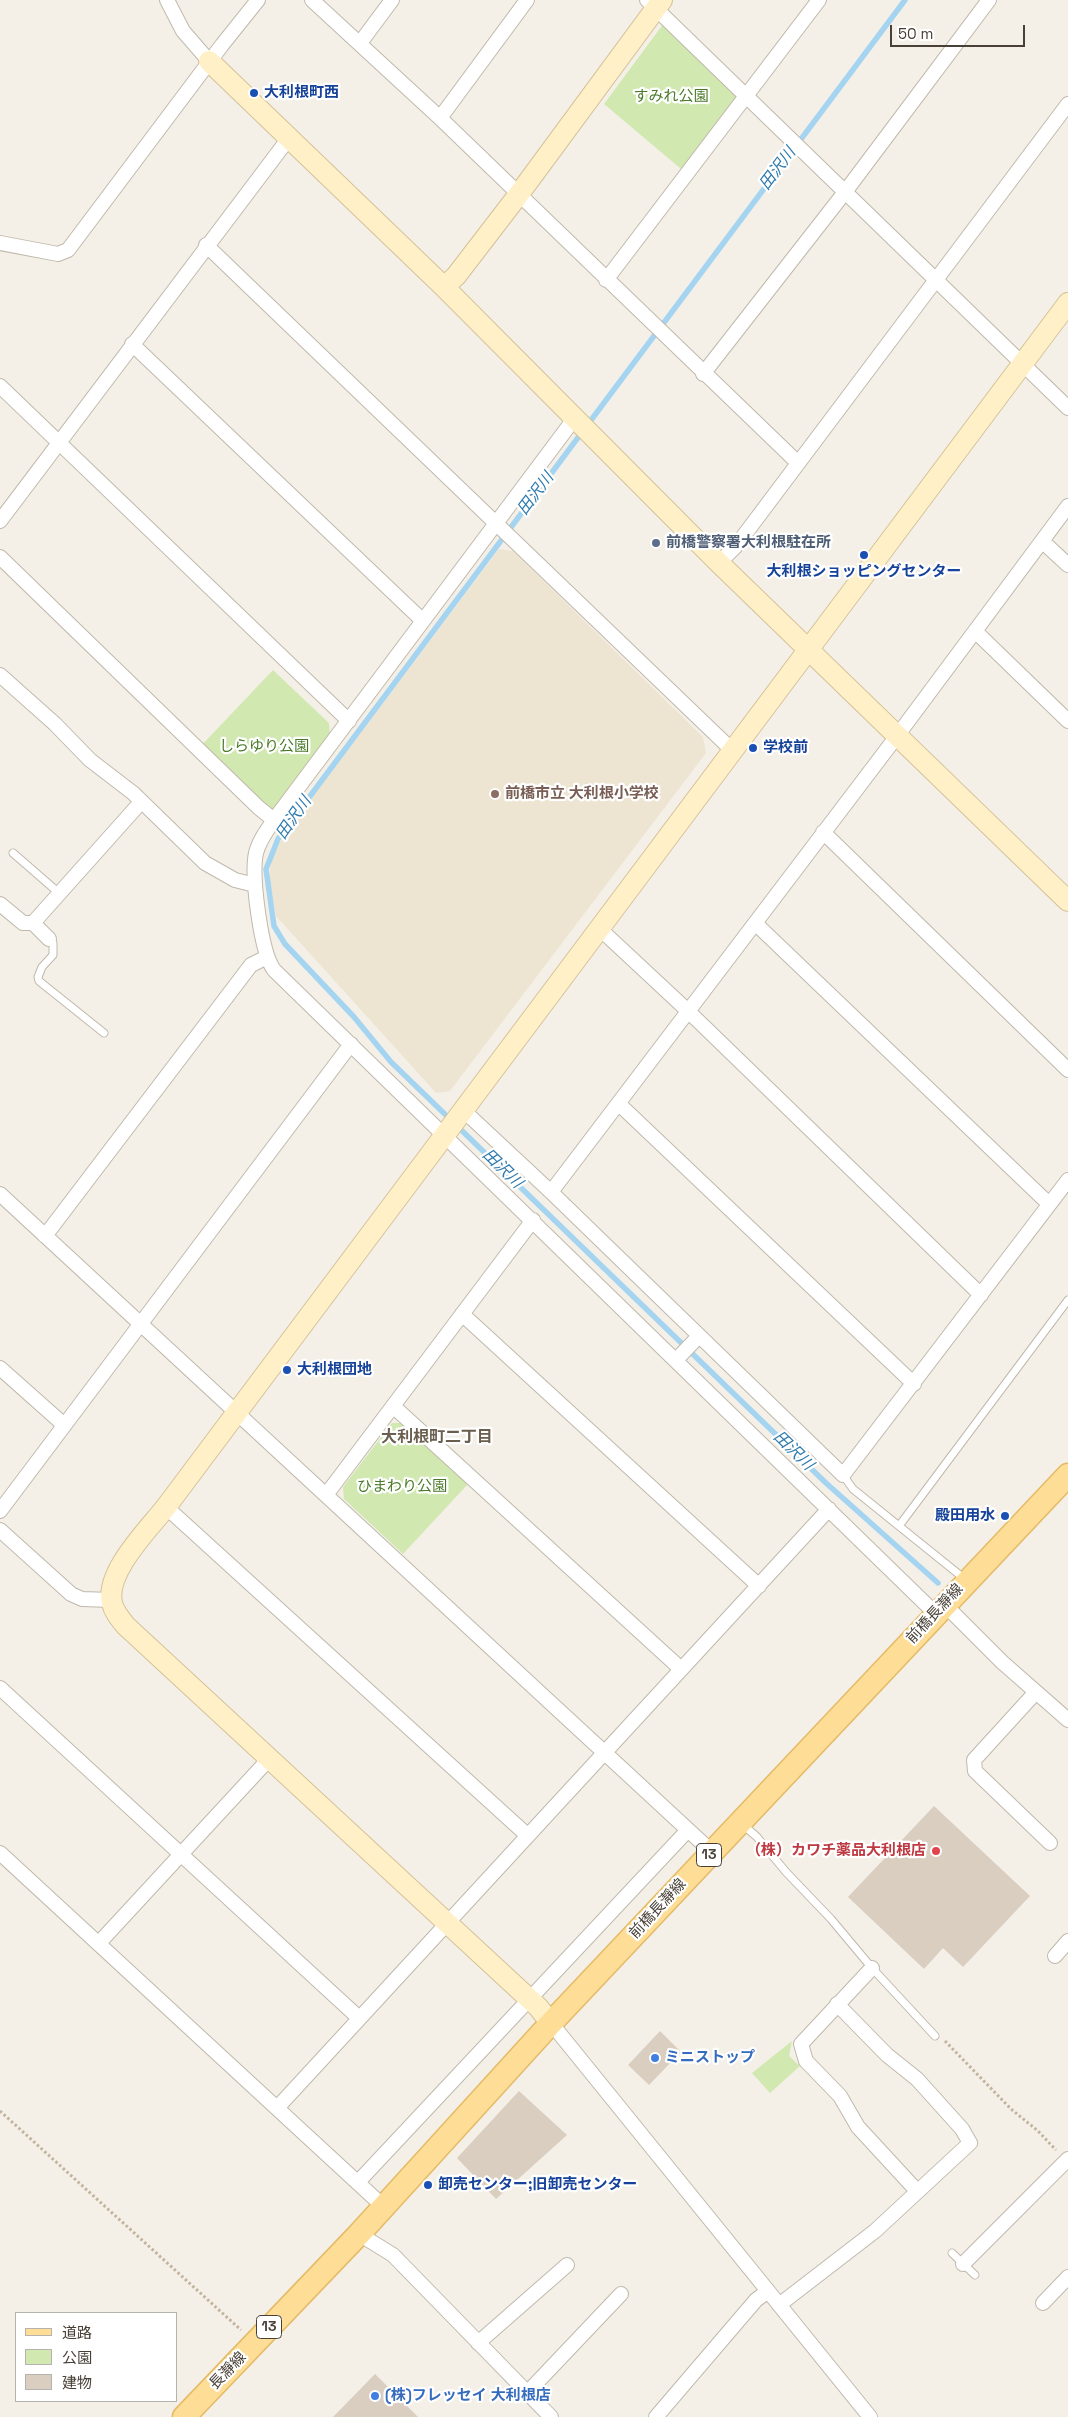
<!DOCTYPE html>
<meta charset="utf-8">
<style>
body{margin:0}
#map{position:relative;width:1068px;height:2417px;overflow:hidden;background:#f4f0e8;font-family:"Space Grotesk","Noto Sans JP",sans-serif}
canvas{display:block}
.legend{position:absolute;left:15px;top:2312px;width:162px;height:90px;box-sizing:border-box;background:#fff;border:1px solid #b6b3af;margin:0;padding:6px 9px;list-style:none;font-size:15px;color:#484037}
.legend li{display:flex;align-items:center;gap:10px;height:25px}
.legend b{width:25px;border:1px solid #b6b3af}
.scale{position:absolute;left:890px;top:25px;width:135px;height:22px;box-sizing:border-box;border:2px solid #484037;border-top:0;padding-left:6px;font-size:15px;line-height:18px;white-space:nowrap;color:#484037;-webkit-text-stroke:4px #fff;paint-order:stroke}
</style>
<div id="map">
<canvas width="1068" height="2417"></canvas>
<ul class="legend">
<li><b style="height:6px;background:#fede97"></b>道路</li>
<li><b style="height:14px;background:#d1e8b1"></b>公園</li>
<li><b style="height:14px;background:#d9cec0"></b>建物</li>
</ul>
<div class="scale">50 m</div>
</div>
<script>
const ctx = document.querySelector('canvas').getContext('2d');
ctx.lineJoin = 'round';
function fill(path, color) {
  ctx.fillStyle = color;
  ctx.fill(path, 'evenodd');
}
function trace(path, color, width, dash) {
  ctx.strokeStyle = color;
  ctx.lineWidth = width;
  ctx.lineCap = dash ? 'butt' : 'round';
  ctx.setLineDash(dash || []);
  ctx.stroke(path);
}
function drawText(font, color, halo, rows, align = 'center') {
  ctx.font = font + ' "Space Grotesk","Noto Sans JP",sans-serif';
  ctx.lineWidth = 4.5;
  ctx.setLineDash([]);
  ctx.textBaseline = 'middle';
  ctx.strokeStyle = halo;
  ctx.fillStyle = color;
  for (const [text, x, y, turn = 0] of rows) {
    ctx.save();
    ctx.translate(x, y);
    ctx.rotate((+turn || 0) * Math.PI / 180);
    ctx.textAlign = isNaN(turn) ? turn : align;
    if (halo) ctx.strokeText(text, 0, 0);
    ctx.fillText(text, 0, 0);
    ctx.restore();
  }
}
fill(new Path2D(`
 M499,549L513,551L703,737L706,753L450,1091L436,1093L276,916L270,881V866L273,855L284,835Z`), '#ede5d2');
fill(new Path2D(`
 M664,23L739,96L687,174L604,104Z
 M273,670L329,723L330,736L276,809L259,808L198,749Z
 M392,1423H402L468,1484L403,1554L344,1499L343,1487Z
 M792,2041L789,2056L800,2066L770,2093L752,2073Z`), '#d1e8b1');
trace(new Path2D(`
 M905,0L278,839L266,869L274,926L285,944L354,1017L391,1062L826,1483L938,1583`), '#a5d4f1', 5.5);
fill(new Path2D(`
 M934,1806L1030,1896L963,1967L943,1948L924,1969L848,1897Z
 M660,2031L681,2052L649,2085L628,2065Z
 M519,2091L567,2135L496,2199L457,2158Z
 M375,2374L418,2417H333Z`), '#d9cec0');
const lane = new Path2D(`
 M13,853L59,893
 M49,939L53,943V955L42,967L38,977L39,981L104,1033
 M843,1475L853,1489L966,1580
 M899,1526L1068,1300
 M742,1824L757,1837L786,1872L831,1919L872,1968L935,2036
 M952,2253L975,2275`);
const street = new Path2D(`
 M167,0L183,31L209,61
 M312,0L440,118L797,462
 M647,0L1068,408
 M360,43L392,0
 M440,118L527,0
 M0,243L58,254L68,250L222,45L258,0
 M206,245L732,750
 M606,280L819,0
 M132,344L423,621
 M703,374L845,192L989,0
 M0,386L349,721
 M574,419L274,820C267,830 259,841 256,853C251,876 261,953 274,970L936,1614
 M0,521L289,138
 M1042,541L1068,565
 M0,557L259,808L274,820
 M719,563L736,546L1068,104
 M975,631L1068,721
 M0,675L55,724L90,760L133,793L205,863L235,880L255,885
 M823,832L1068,1070
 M0,904L23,923H33L141,802
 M33,923L49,939
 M755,923L1049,1204
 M600,929L688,1011L981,1295
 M619,1104L914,1384
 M463,1110L551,1192L843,1475L1068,1180
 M551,1192L897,736L1068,506
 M0,1194L712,1852
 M45,1236L251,965L267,957
 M462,1314L759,1586
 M676,1360L699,1336
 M0,1368L63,1424
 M393,1406L681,1669
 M326,1495L533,1220
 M166,1507L527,1835
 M0,1511L351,1044
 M0,1530L71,1594L82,1599L111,1600
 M945,1605L1002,1662L1068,1720
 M0,1688L359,2018
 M1036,1692L974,1760L975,1771L1050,1843
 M0,1853L384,2207
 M99,1943L269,1759
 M1055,1956L1068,1941
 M872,1968L801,2044L806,2061L840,2096L858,2127L917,2191
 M551,2023L870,2417
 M277,2108L829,1509
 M358,2182L688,1830
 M359,2234L393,2255L551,2417
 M963,2264L1068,2159
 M1043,2303L1068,2277
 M779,2305L875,2231L970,2143L962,2129L917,2079L887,2055L837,2004
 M478,2343L567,2265
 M527,2393L621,2294
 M656,2417L756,2300L768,2291`);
const secondary = new Path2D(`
 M209,61L444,287L719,563L1068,901
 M444,287L456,276L519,194L662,0
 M551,2023L538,2007L126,1626C120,1619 114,1612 112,1603C105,1572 148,1530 166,1507L1068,303`);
const primary = new Path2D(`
 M184,2417L359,2234L551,2023L1068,1475`);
trace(lane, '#c0b8ab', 9);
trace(street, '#c0b8ab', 16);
trace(secondary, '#d4c298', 22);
trace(primary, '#e4ba66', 25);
trace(new Path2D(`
 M945,2041L1011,2109L1038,2131L1056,2150
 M0,2111L241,2330`), '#c2b39c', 3, [2.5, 2.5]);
trace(lane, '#fff', 7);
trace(street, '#fff', 14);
trace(secondary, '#fff0c8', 20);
trace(primary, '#fede97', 22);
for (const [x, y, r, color] of [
 [254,93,5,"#1a4fb4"],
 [656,543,5,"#5c6f8a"],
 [864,555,5,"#1a4fb4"],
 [753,748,5,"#1a4fb4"],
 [495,794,5,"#8d6e63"],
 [287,1370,5,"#1a4fb4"],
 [1005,1516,5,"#1a4fb4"],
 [936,1851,5,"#e0444e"],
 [655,2058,5,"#3f7fe0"],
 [428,2185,5,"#1a4fb4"],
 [375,2396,5,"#3f7fe0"]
]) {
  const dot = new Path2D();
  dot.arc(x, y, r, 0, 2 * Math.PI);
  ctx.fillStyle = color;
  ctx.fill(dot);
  trace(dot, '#fff', 2);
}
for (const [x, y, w] of [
 [709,1855,25],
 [269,2327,25]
]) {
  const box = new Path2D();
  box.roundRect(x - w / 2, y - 11.5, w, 23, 4);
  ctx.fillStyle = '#fff';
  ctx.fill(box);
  trace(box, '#484037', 1);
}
drawText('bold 14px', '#484037', null, [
 ["13",709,1855],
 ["13",269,2327]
]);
drawText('bold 15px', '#164399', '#fff', [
 ["大利根町西",264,93],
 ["大利根ショッピングセンター",864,572,"center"],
 ["学校前",763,748],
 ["大利根団地",297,1370],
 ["殿田用水",995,1516,"right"],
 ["卸売センター;旧卸売センター",438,2185]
], 'left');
drawText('15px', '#4a7a29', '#fff', [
 ["すみれ公園",671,97],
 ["しらゆり公園",264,747],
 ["ひまわり公園",402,1487]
]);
drawText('bold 15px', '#4e5e75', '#fff', [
 ["前橋警察署大利根駐在所",666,543]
], 'left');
drawText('bold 15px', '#785e54', '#fff', [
 ["前橋市立 大利根小学校",505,794]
], 'left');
drawText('15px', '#484037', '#fff', [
 ["前橋長瀞線",935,1614,-47],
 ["前橋長瀞線",658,1909,-47],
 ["長瀞線",228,2371,-46]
]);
drawText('bold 15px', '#be3a42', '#fff', [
 ["（株）カワチ薬品大利根店",926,1851]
], 'right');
drawText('bold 15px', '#366cbe', '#fff', [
 ["ミニストップ",665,2058],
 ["(株)フレッセイ 大利根店",385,2396]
], 'left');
drawText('italic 16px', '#2e7aad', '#fff', [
 ["田沢川",778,169,-53],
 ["田沢川",536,494,-53],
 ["田沢川",294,818,-55],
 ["田沢川",502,1169,44],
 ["田沢川",793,1451,44]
]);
drawText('bold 16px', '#6a5e4e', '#fff', [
 ["大利根町二丁目",437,1438]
]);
</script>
